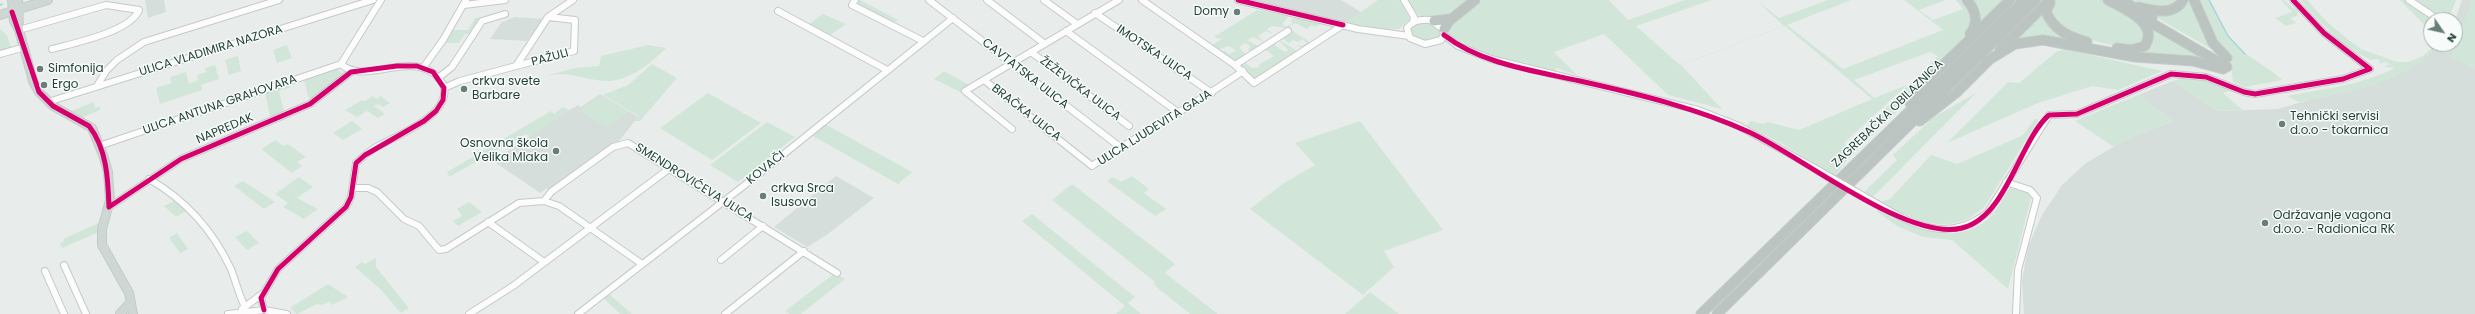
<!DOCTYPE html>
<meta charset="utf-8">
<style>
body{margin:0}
#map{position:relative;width:2475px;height:314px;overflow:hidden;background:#e8edeb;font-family:Poppins,sans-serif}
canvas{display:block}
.north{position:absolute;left:2423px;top:12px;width:40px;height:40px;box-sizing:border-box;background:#f7fbf9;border:1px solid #a3b1ad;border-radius:50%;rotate:124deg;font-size:11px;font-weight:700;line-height:16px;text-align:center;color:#24423a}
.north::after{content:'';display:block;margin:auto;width:14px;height:18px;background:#697e78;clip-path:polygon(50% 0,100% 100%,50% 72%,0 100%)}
</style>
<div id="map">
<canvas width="2475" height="314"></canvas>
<div class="north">N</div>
</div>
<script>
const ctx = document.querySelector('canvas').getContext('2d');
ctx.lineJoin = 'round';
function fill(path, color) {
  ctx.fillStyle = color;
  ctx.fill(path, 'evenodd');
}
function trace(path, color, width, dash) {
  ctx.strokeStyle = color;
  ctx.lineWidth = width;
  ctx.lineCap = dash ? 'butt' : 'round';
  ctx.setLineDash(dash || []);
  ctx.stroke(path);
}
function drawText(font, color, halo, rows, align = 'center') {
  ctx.font = font + ' Poppins,sans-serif';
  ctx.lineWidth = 3;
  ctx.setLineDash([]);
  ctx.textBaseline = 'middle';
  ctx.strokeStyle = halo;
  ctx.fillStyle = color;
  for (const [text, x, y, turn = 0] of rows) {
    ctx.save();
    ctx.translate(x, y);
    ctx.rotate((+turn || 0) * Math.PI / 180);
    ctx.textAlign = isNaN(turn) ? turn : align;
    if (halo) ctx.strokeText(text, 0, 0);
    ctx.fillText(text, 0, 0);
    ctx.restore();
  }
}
fill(new Path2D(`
 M145,0H164L166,12L148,18Z
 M1250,0H1341L1361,12L1344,24Z
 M2462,0H2475V314H2024L2022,281L2028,247L2042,215L2062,185L2086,163L2127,139L2173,121L2138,95L2173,81L2217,111L2278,109L2393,75L2428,54L2439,44H2455V20Z
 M514,17L544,19L527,41L490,39L501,23Z
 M600,94L638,117L619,141L549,190L547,188L540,193L493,161L569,110L578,105L581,107Z
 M836,176L874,198L828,234L807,247L774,227Z`), '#d6dedb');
fill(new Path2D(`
 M857,0H860L898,20L893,24L856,6Z
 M1378,0H1399L1410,19L1399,29H1380L1345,23Z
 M1407,0H1472L1452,16L1425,18L1418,15Z
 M1479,0H1609L1628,20L1685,0H1712L1636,26L1680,65L1784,26L1756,0L1779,18L1828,0H1851L1787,25L1843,69L1943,30L1904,0H1946L1919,10L1933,20L1963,9L1956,0H1965L1973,14L1968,32L1949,52L1910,99L1848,159L1835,176L1783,144L1747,126L1751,121L1763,124L1768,122L1799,130L1872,99L1785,26L1681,65L1722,109L1668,95L1604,34L1554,52L1577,75L1557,68L1553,73L1526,65L1527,61L1521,65C1495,59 1469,51 1447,36L1448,23L1467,13ZM1930,52L1938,56L1847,147L1844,143L1907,85L1874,98L1854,80Z
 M1970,0H2006L1978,26Z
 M2055,0H2106L2136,18L2148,36L2138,46C2105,47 2086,39 2056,26L2049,8Z
 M2128,0H2180L2173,7L2139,5Z
 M2186,0H2192L2220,54L2143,10L2153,12Z
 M2198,0H2210C2218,14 2224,32 2235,44C2249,59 2268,66 2282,80L2245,87L2233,82L2230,57L2218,44Z
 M2281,0H2284L2298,12L2297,16L2290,18L2296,23L2286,26L2275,18L2292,12Z
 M2300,0H2307L2326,21L2350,41L2361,49L2397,62H2408L2423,56L2436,44H2440C2404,84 2349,93 2299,102L2287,96C2324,89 2362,85 2395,68L2384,67L2390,64L2385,62L2380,64L2379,59L2371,60C2344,48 2320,22 2300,0Z
 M2400,0H2407L2437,20H2431V32Z
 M2416,0H2456L2448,20H2441L2415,2Z
 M2472,0H2475V68L2451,58Z
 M1257,10L1289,16L1282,24L1286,27L1293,23L1290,21L1295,17L1323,23L1315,27L1311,25L1307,29L1295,23L1287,28L1272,26L1267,29L1273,34L1266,31L1258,36L1265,43L1253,37L1247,40L1260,47L1251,52L1248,49L1251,47L1245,43L1239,47L1246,55L1237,61L1221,52L1224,50L1229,54L1236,51L1229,46L1218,50L1212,45L1222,39L1214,37Z
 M2043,12C2044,14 2044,18 2046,20C2051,26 2081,41 2089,44C2107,49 2169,61 2148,24L2223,68L2068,42L2008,46Z
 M823,14L846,24L829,36L809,24Z
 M475,18H481L471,34H465L459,43H443L452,30H468Z
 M1421,22L1430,23L1440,30V36L1424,41L1415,38L1411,29Z
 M0,29L7,35L11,48L0,51Z
 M1291,30L1311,43L1303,49L1296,45L1302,46L1307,43L1302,39L1298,42L1293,40L1289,43L1280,37Z
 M1278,39L1299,52L1253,81L1240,64L1244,62L1252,68L1260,67L1258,65L1274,56L1263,48L1274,41L1276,46L1285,52L1288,50Z
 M287,45L292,58L277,63L273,50Z
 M648,45L666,48C648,66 624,86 596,80C572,76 568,71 542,77L575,68L599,66L601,56Z
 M2064,49L2162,71L2118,90L2092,86L2038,103L1947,143L2008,82L2019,83L2056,52Z
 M238,56L241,71L229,75L225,60Z
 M652,64L677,78L640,121H635L638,116L603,95L628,85Z
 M215,65L219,79L201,85L202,90L160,104L156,88L171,83L170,77L186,72L189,84L198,80L197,75L206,72L205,68Z
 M336,68L342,73L341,77L312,100L308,96L304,79Z
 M944,71L969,85L960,92L934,79Z
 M2183,78H2195L2227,87L2231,90L2223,93L2243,110L2217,111L2173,81Z
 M290,83L291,87L279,91L284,111L263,122V120L270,117L265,91Z
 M708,93L761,123L712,160L660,128Z
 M1976,93L1873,197L1864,192L1897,160L1893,155L1934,117Z
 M2138,95L2173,121L2127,139L2114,147L2075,121Z
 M373,96L377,99L381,96L390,103L383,107L378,104L374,106L385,114L378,118L367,111L357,117L345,110L362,100L365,101Z
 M601,96L628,112L606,127L579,111Z
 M94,102L95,108L100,106V110L83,117L72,111Z
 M563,107L569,110L530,137L526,134L449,177L447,172L551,111L554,114Z
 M2035,119H2039L1985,206C1950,239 1917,221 1880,202L1890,199L1931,155L1957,164L2023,135Z
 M352,121L362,129L343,140L333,133Z
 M1360,121L1443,230L1384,251L1394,267L1363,295L1250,209L1284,183L1315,165L1295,143Z
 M767,122L795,137L738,182L710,165Z
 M825,124L912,172L898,184L811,135Z
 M276,140L283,146L288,144L306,157L297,162L302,166L292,173L261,149Z
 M1132,176L1149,189L1144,193L1166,209L1155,216L1107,181L1113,177L1121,182Z
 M299,177L313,187L297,198L318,209L304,219L283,207L288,203L275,194Z
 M243,181L275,202L264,209L234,186Z
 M1072,184L1175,264L1165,273L1218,314H1190L1153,284L1155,282L1052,200Z
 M2010,188L2030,194L2031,198L2008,289L1952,240L1923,237L1897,226L1876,211L1878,210C1913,227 1955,248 1989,218C1998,211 2002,197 2010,188Z
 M176,200L188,210L176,217L164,206Z
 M469,202L482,212L458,226L453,221L462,216L457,209Z
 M1032,214L1135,297L1128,303L1141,314H1116L1125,306L1022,221Z
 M101,222L99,232L62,248L60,243L64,241L63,239Z
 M247,231L259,243L247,250L235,237Z
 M177,233L188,249L180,253L169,238Z
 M376,258V267L409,308L401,313L380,289L355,267L362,262L365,264Z
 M835,273L845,279L801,314H790L785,311Z
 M328,284L348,297L332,305L330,302L321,305L317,304L297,314L290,308Z
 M1370,292L1399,314H1345Z
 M609,294L632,314H620L603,298Z`), '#d1e6d8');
trace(new Path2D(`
 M2209,0L2228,36L2245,54
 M0,5L2,4`), '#a9d4db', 1.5);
const minor = new Path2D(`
 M855,0L852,5L923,41
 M929,0L1120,147
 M987,0L1045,44
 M1044,0L1077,24
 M1142,0L1235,65L1254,83L1343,25
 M1238,0L1358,29L1409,36
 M1404,0L1414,17L1413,22
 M2409,0L2439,20
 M464,5L505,0
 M778,11L887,70
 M1095,13L1212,93
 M1430,20L1443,29L1444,35L1441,40L1425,44L1410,38L1407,28C1413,20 1421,19 1430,20Z
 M19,30L106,5L139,10C130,32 74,43 52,49
 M1066,31L1179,113
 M1444,35L1458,46L1491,59L1698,110L1739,126L1813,167
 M1031,52L1129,126
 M0,54L25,47
 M1235,65L1288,31
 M516,66L574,51L575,20L548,17
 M423,68L443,40L466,0
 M438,78L452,67L482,21L505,14
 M984,80L1092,166C1142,133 1194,105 1243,71
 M97,86L106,71L117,60L144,42L279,0
 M444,88L460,81L516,66L548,17L573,0
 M48,102L373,0
 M1012,129L965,91L1119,0
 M99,146L341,64
 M149,179C186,200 213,231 231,269C236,282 239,295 245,307
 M2006,182L2030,190L2037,198L2018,270L2016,314
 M353,188H368L377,192L404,219L419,226L439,250L446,249L519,203L544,201L559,206L642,264
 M544,201L551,192L613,147L628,143L837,273
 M1874,202C1913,225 1948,244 1988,212L2049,115L2077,114L2171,74L2206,77L2244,92L2255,94L2343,79L2370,69L2324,33L2293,0
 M109,207L181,159L310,104L351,72
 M488,222L544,262
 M721,260L763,226
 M64,265L86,314
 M45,271L64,314
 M242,309L262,294
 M264,310L261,298L278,269L346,207L351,197L356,163C363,157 370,150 378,146C398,135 454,114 443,84C440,80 436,75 433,73C406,53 363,85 341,64L381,0
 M228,314L264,310L287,314
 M469,314L513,286L670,168
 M578,314L759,174L953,18
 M725,314L804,251`);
const major = new Path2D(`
 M12,0L14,21L19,30L33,81L39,92L53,106L92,128L103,155L108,172L110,200L102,229V245L129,293L133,314
 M18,0L19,30
 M0,15L48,0
 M120,314L131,302`);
const highway = new Path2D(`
 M1967,0C1976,11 1979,22 1970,34
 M2108,0C2125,9 2159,23 2145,46L2131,50L2117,48
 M2121,0L2152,18
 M2194,0L2213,43L2227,58
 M2050,3L2046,12C2054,30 2069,37 2087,42
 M2139,7C2154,11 2174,16 2183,0
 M2143,18L2227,67
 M1434,21L1450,19
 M1444,29L1449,21L1475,0
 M2000,49L2050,0
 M1987,61L2015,44L2043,40L2135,57L2193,61L2223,69
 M1910,103L1934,74L2010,0
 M1920,121L1956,93L1991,58
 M1701,314L2024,0
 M1717,314L2036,0`);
trace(minor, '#c5cac8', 8);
trace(major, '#c3ccc9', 10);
trace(highway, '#c3ccc9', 11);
trace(minor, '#fcfcfc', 6);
trace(major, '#cfd7d5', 8);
trace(highway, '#bcc4c2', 9);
const minorBridge = new Path2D(`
 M1813,167L1874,202`);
trace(minorBridge, '#c5cac8', 8, []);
trace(minorBridge, '#fcfcfc', 6);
trace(new Path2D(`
 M1238,0L1343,25
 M12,12L39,92L53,106L89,126C107,149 108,179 109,207
 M1444,35C1481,64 1535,71 1580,81C1638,94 1696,108 1749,132C1801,156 1908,242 1962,228C2007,217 2019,141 2049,115L2077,114L2171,74L2206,77L2244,92L2255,94L2343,79L2370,69L2324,33L2293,0
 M109,207L181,159L310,104L351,72L397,66H417L433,72L444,88L443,100L436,111L424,121L365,155L356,163L351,197L346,207L278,269L261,298L264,310`), '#d6006c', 5);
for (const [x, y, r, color] of [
 [1237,12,4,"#697e78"],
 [40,69,4,"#697e78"],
 [44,85,4,"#697e78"],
 [464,89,4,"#697e78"],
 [2282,124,4,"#697e78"],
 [556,151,4,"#697e78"],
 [763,196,4,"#697e78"],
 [2265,223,4,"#697e78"]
]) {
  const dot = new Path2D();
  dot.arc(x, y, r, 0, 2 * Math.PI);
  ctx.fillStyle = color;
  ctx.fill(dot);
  trace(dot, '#f7fbf9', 1.5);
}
drawText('12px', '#24423a', '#f7fbf9', [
 ["Domy",1229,12,"right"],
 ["Simfonija",48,69],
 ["crkva svete",472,82],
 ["Barbare",472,96],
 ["Ergo",52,85],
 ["Tehnički servisi",2290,117],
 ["d.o.o - tokarnica",2290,131],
 ["Osnovna škola",548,144,"right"],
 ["Velika Mlaka",548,158,"right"],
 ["crkva Srca",771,189],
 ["Isusova",771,203],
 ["Održavanje vagona",2273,216],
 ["d.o.o. - Radionica RK",2273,230]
], 'left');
drawText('12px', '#24423a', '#f7fbf9', [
 ["ULICA VLADIMIRA NAZORA",211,51,-17],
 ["IMOTSKA ULICA",1154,53,34],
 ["PAŽULI",550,58,-15],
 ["CAVTATSKA ULICA",1025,74,38],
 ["ŽEŽEVIČKA ULICA",1080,89,37],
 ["ULICA ANTUNA GRAHOVARA",220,105,-19],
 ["BRAČKA ULICA",1026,113,38],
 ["ZAGREBAČKA OBILAZNICA",1888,114,-44],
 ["ULICA LJUDEVITA GAJA",1155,128,-32],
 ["NAPREDAK",225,129,-23],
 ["KOVAČI",766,168,-39],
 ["SMENDROVIĆEVA ULICA",694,183,32]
]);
</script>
